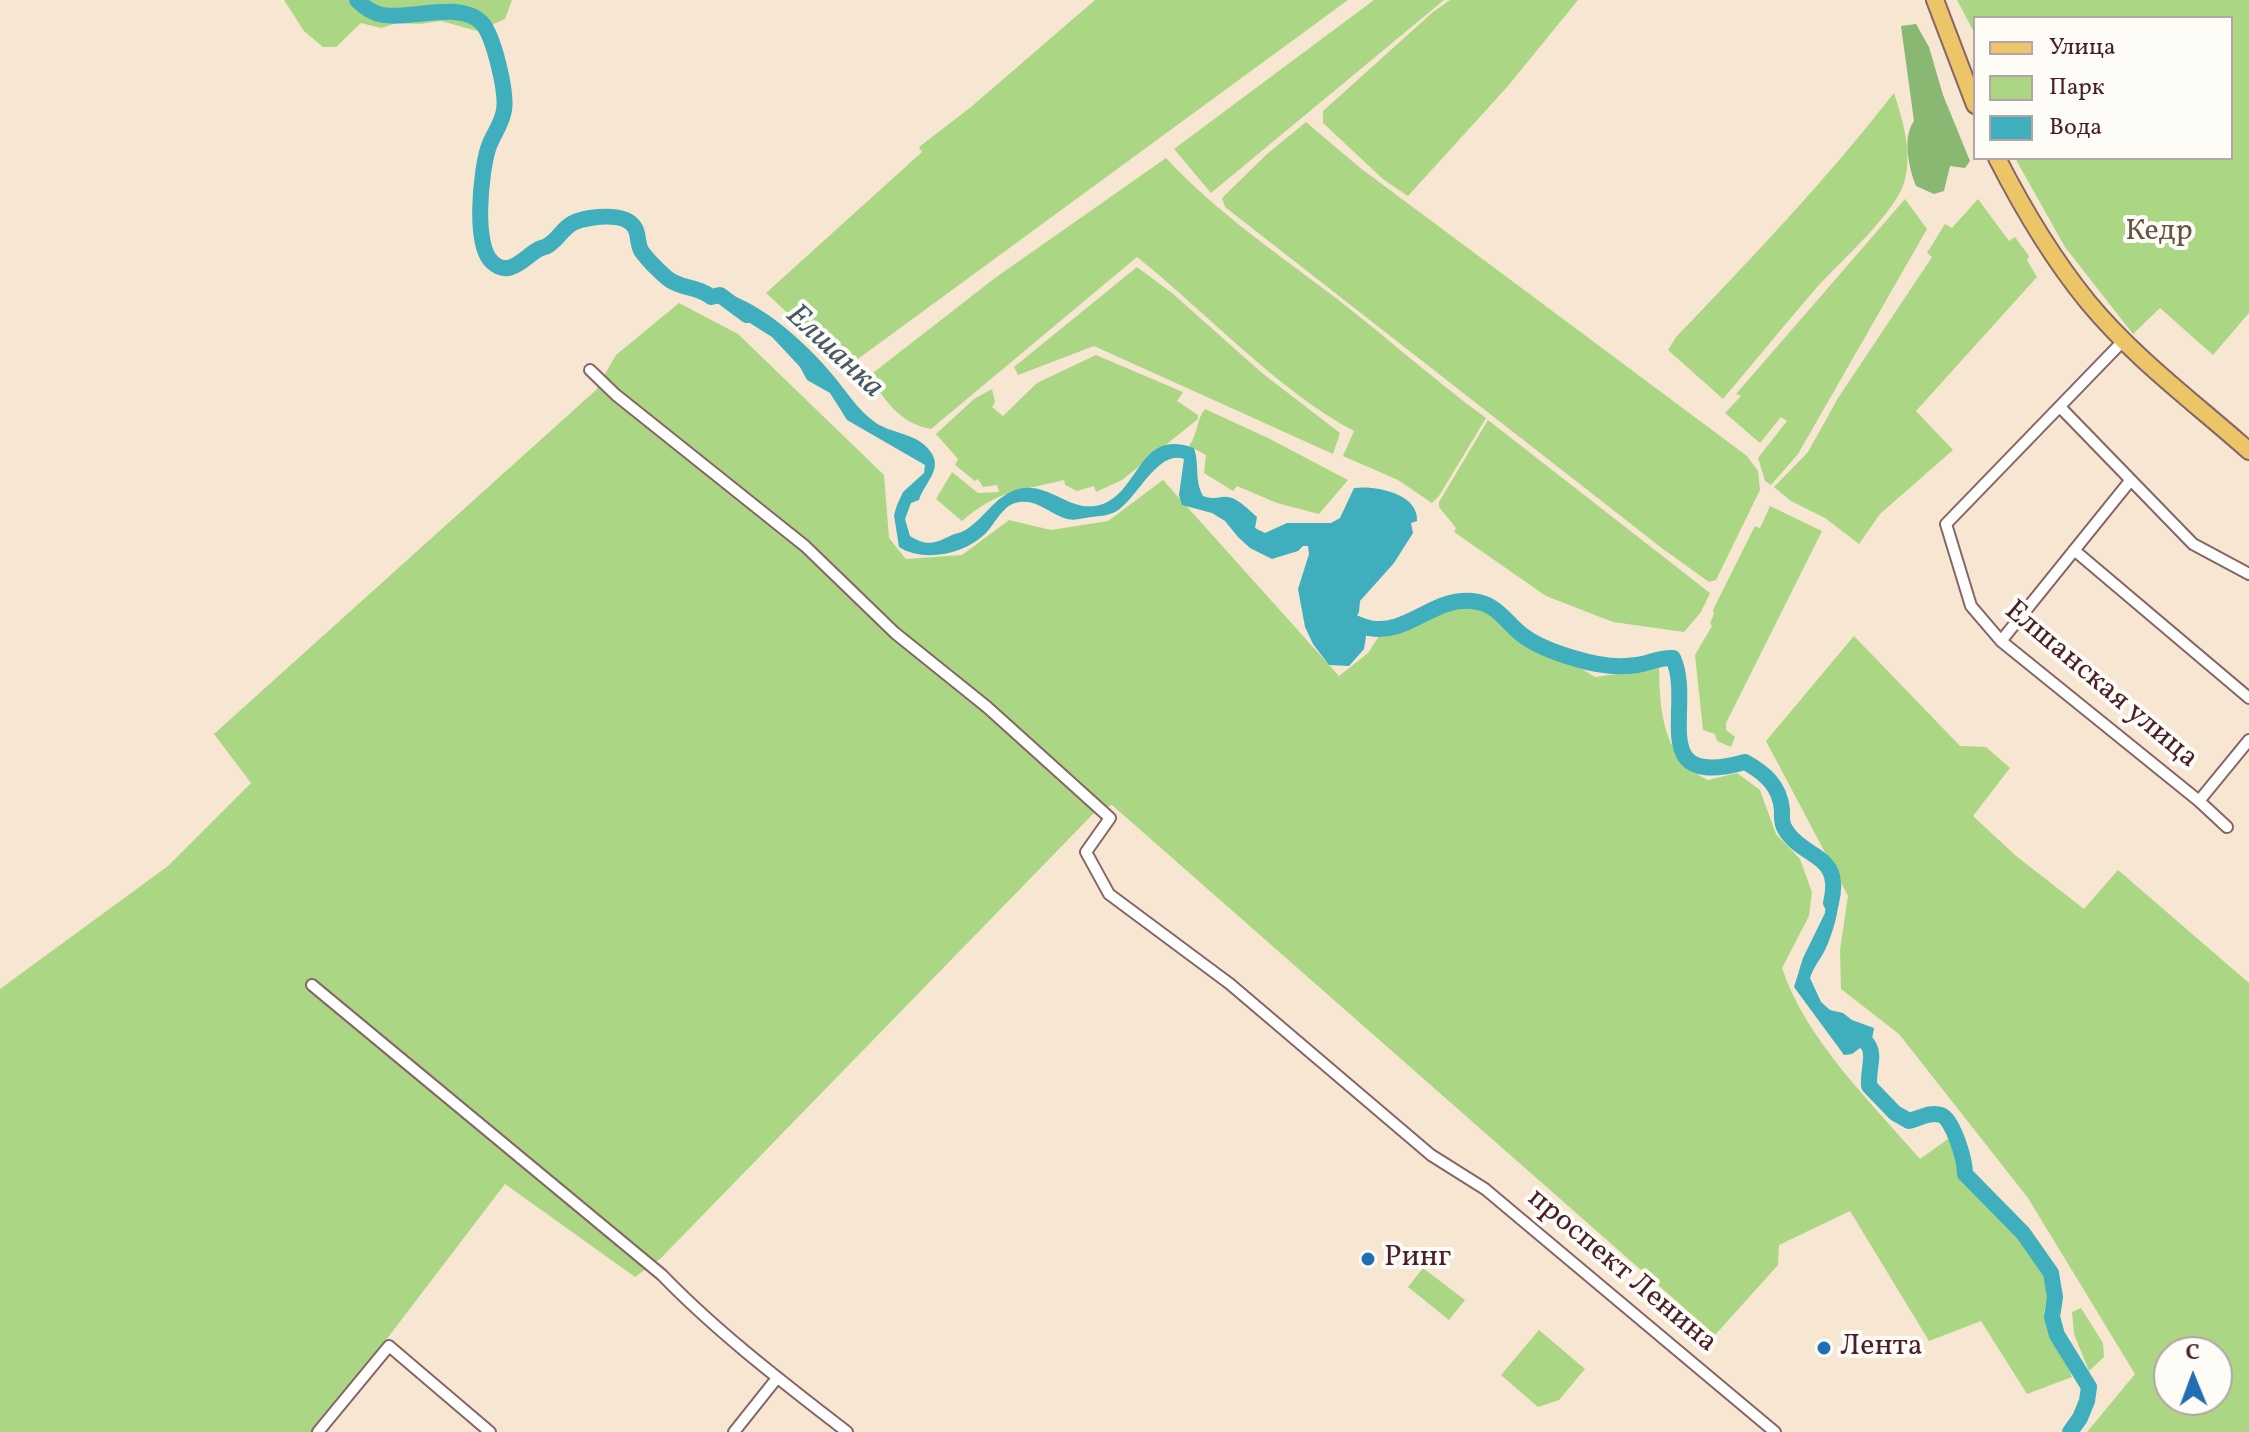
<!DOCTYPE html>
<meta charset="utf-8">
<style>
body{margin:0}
#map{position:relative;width:2249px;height:1432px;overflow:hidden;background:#f7e6d2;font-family:Vollkorn,serif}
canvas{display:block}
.legend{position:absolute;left:1973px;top:16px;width:260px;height:144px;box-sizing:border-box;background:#fdfcf7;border:2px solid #b5a4a5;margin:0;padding:10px 14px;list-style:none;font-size:24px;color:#4a1f2b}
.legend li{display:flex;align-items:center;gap:16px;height:40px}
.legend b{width:40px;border:2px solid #b5a4a5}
.north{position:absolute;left:2153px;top:1336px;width:80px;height:80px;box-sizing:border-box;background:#fdfcf7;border:2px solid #b5a4a5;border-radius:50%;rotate:359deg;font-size:22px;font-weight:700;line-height:32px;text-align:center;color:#4a1f2b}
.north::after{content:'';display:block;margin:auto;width:28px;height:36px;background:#1f6fb2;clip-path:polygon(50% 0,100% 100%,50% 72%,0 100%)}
</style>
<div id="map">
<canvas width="2249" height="1432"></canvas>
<ul class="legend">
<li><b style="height:10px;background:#ecc569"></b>Улица</li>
<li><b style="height:22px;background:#abd784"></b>Парк</li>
<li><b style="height:22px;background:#40afbd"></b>Вода</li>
</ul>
<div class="north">С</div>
</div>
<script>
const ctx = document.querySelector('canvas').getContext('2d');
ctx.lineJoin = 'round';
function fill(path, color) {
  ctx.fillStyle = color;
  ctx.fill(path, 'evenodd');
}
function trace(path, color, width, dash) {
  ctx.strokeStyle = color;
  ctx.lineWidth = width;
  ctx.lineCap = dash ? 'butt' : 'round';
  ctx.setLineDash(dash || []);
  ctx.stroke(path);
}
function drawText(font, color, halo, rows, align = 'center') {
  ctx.font = font + ' Vollkorn,serif';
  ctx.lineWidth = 8;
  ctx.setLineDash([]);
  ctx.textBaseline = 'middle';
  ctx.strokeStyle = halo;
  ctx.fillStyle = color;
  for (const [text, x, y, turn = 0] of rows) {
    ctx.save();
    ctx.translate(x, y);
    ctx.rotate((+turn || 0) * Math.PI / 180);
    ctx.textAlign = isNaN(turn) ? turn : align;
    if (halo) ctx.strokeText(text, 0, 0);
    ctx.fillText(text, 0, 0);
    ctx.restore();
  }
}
fill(new Path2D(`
 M284,0H512L505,19L477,31L441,21L420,24L397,23L381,28L361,23L336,47H323L304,31Z
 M1095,0H1348L851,364L816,324L807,331L766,293L922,152L919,147L971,107Z
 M1374,0H1444L1211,193L1174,149Z
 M1450,0H1578L1508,86L1408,196L1384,180L1323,123V111L1433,12Z
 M1957,0H2249V313L2213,355L2160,308L2133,334L2065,247L2015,158H2231V18H1975V34Z
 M1894,93C1903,120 1913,154 1904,183C1894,214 1842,260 1818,286C1786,323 1755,361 1723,399L1668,350L1676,337C1751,259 1827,179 1894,93Z
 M1306,122L1359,167L1747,456L1758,471L1760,490L1716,580L1709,582L1663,549L1225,207L1222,198L1267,154Z
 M1166,158C1214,210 1275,252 1332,295C1384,335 1433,379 1486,418L1439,496L1432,503L1398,480L1343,456L1354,431C1277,390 1206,312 1137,257L931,429C899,423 886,401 869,376L995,278Z
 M1905,199L1927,229L1798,454L1771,485L1765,481L1758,458L1787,421L1781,417L1760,443L1725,413L1741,396L1736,394Z
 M1978,199L2009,241L2015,237L2029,256L2027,260L2037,277L1916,411L1953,450L1880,514L1859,544L1825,518L1791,501L1774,487L1808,452L1838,398L1932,257L1927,253L1945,224L1952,228Z
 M1137,267L1172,293L1262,373L1340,433L1333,454L1094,346L1018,375L1014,367Z
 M679,303L738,334L884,475L889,538L906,559L962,555L1009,520L1051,530L1108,521L1163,480L1339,676L1368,653L1379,636L1459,605L1485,608L1595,677L1659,668C1660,713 1663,759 1708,780L1737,773L1760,790L1776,834L1800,859L1812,892L1809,916L1782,968C1806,1040 1871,1102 1920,1159L1948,1139L2051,1284L2044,1312L2072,1377L2027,1394L1981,1321L1929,1341L1850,1211L1779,1245L1778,1265L1715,1335L1112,805L1094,813L660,1259L635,1277L505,1184L389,1336L312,1432H0V989L168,866L251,783L214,734L596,390L616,355Z
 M1096,355L1183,392L1177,401L1198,415V419L1122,480L1096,492L1094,486L1077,491L1065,485L1064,480C1019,491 998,490 962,521L936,499L952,472L978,493L999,492L997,485L983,487L978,479L975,481L955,465L958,459L936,434L974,399L992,389L995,402L992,407L1003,416L1037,383Z
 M1205,409L1268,438L1348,480L1319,514L1277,503L1237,486L1233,491L1204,473L1206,455L1189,446C1198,434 1196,420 1205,409Z
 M1488,420L1710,593L1701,612L1684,632L1613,622L1546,596L1454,532L1456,528L1439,507V502Z
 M1770,506L1822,531L1726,723V730L1735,737L1731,747L1717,741L1715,734L1703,730L1695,655L1712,626L1710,623L1714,614L1713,610L1755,526L1760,528Z
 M1854,636L1960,746L1986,747L2010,768L1973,816L2015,855L2084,909L2118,870L2249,983V1432H2087L2135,1374L2028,1198L1899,1034L1841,989L1840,950L1848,896L1766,741ZM2169,1352H2217V1400H2169Z
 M1423,1268L1465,1300L1449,1320L1408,1287Z
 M2081,1308L2103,1343L2104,1357L2089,1371L2074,1334L2072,1312Z
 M1539,1330L1585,1369L1559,1400L1538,1407L1501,1375Z`), '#abd784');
fill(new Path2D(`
 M1916,24L1929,47L1943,95L1970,161L1965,168L1950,166L1944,191L1934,194L1916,186C1909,168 1902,137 1914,121L1901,26Z`), '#88b872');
fill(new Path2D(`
 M724,293C762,303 806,343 831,373C846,390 857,410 876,423C893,434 917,433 930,451C944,469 924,483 919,500L911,503L905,519L910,536C926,546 934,544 950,536C955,533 962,533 967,529C984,518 994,498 1015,490C1048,478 1070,516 1103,504C1141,489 1139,428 1194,448C1200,467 1194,479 1203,496C1212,499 1214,498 1223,497C1235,495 1248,509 1257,517L1255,528L1265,533L1287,523H1331L1340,518L1354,488C1374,485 1419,493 1417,521L1411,523L1413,533L1394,563L1360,601L1359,612L1353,622L1360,630H1367L1364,649L1349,666L1329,665L1313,644L1305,627L1298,589L1309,554L1308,546H1303L1298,551L1272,559L1250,548L1238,537L1225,521L1212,513L1182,505L1179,495L1184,459C1157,449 1137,500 1115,512C1107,516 1100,516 1091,517C1083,518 1076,521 1067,519C1049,514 1036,497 1015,503C1002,507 994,525 985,534C964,554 924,563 899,547L894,515L897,505L903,492L924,473L925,465L847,420L830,393L807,380L800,367L772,337L723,306L732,302Z
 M1834,882L1838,883C1843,899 1833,934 1825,950C1820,960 1814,966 1810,978L1821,1002L1830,1010L1843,1013L1852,1020L1874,1028L1872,1039L1852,1054L1844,1055L1794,987L1803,958L1825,913C1825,907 1831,888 1834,882Z`), '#40afbd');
trace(new Path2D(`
 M357,0C364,7 372,13 383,15C410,20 461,0 482,23C494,37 507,92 504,110C502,125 492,135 488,149C481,171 473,245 492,262C510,279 525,256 539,249C543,247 547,247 550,244C559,238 563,228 573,223C578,220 584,219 590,218C604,216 627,214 635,228C639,235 637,245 642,252C648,260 659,271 667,278C680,289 698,286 711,297L720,295L747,315
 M1335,613C1346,618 1357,626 1369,628C1407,636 1433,597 1472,601C1496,603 1504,620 1521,634C1536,646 1559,654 1577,659C1596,665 1617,668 1637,665C1651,663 1659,657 1673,658C1695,706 1644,790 1745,762C1765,773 1780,786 1782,810C1782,816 1781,823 1785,829C1803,860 1843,852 1831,903
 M1851,1029C1882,1051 1868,1056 1869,1086L1895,1113L1909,1121C1919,1119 1930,1111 1941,1115C1953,1119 1965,1160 1965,1174L2023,1233L2051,1273L2055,1297L2052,1317L2057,1335L2089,1387L2087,1401L2080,1418L2070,1432`), '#40afbd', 16);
const street = new Path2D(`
 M2124,340L1946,524L1971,606L2001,641L2199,801L2227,827
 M590,370L616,395L805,546L895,633L987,707L1110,818L1086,852L1109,894L1230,984L1431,1155L1485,1189L1775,1432
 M2060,407L2193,544L2249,574
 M2074,550L2249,698
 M2001,641L2130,481
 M2199,801L2249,740
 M312,985L662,1275C718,1333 784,1383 847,1432
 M318,1432L389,1346L490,1432
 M734,1432L777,1378`);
const primary = new Path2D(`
 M1935,0L1975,105
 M1997,158C2023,209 2052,258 2088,302C2134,358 2195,403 2249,451`);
trace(street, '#876565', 14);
trace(primary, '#876565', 20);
trace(street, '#fff', 10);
trace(primary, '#ecc569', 16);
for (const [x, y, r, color] of [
 [1368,1259,8,"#1f6fb2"],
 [1824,1348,8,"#1f6fb2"]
]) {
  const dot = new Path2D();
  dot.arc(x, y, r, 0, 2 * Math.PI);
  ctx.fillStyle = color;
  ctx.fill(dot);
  trace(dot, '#fdfcf7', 3);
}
drawText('30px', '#675646', '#fdfcf7', [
 ["Кедр",2159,233]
]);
drawText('30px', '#4a1f2b', '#fdfcf7', [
 ["Елшанская улица",2100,686,40],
 ["проспект Ленина",1621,1272,40]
]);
drawText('30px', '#4a1f2b', '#fdfcf7', [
 ["Ринг",1384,1259],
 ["Лента",1840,1348]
], 'left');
drawText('italic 32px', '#465965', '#fdfcf7', [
 ["Елшанка",833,353,43]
]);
</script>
